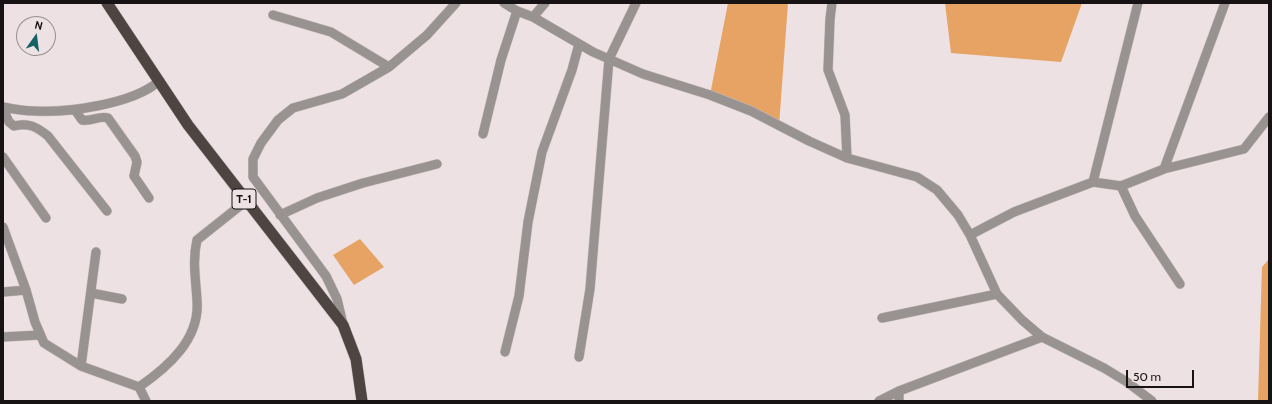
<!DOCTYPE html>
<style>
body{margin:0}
#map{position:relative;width:1272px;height:404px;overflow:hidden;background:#eee1e4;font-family:Cabin,sans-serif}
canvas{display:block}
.frame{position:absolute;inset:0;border:4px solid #171214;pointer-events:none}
.north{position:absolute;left:16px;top:16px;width:40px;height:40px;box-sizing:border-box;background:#eee1e4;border:1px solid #988e91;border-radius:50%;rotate:14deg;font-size:11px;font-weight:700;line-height:16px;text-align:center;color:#171214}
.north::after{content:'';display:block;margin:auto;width:14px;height:18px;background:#136365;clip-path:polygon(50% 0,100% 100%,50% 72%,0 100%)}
.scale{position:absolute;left:1126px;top:370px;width:68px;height:18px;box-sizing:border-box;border:2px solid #171214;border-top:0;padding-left:5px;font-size:12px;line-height:14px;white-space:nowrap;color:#171214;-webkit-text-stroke:3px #eee1e4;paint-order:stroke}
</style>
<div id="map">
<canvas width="1272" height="404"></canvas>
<div class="frame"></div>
<div class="north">N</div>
<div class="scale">50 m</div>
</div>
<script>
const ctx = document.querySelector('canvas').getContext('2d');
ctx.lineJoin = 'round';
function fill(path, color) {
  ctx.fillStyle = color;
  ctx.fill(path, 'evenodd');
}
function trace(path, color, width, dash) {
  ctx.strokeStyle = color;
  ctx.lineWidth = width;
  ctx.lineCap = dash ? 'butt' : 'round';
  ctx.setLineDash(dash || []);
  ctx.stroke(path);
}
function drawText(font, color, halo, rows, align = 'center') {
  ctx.font = font + ' Cabin,sans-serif';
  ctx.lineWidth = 3.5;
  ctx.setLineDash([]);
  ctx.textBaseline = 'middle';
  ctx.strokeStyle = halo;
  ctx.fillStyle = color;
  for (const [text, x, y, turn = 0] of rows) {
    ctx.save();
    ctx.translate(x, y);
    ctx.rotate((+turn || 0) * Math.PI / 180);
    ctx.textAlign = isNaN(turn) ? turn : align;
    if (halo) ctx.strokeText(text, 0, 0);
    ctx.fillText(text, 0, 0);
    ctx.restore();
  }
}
fill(new Path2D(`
 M728,3H788L779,126L710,95Z
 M945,3H1082L1061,62L951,53Z
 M360,239L384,267L354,285L333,255Z
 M1269,259V401H1258L1262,267Z`), '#e6a363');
const minor = new Path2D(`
 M504,3L517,11L533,17L593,52L643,74L710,95L751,111L809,141L847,158L917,177L937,190L958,215L970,235L997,294L1022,320L1042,337L1104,368L1127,382L1152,401
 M832,3L830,19L828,70L845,115L847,158
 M1225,3L1164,169L1244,149L1269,117
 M273,15L331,32L389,67
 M533,17L545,3
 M3,107C13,109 24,111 34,111C68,113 132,104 158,82
 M3,109L9,122L14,126C28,122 37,127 48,136L107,211
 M75,110L82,120C92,122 99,115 108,118L135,156L137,162L134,176L149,198
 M483,134L501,60L517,11
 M3,157L46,218
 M1093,182L1138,3
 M1121,186L1135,216L1180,284
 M280,215L317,198L363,183L437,164
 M3,227L26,290L35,322L44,343L81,366L139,387L146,401
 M970,235L1014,212L1093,182L1121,186L1164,169
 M3,292L26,290
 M91,293L122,299
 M882,318L997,294
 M343,324L337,299L326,276L253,177V159L261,143L278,120L293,108L342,94L389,67L427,35L456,3
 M3,337L39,335
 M505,352L519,296L528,222L542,152L572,70L579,44
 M579,357L590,289L609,59L636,3
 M81,366L96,252
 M139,387C168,367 200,339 197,301C196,280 192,261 197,240L246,201
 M899,391V401
 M879,401L899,391L1042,337`);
const trunk = new Path2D(`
 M107,3L188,125L343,325L356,359L362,401`);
trace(minor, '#c7bcbf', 10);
trace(trunk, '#c7bcbf', 12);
trace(minor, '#989291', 9);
trace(trunk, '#4e4442', 11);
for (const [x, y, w] of [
 [244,199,24]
]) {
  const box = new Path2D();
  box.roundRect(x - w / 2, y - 10, w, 20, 3);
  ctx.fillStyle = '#eee1e4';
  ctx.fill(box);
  trace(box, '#171214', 1);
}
drawText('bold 12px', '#171214', null, [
 ["T-1",244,199]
]);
</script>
